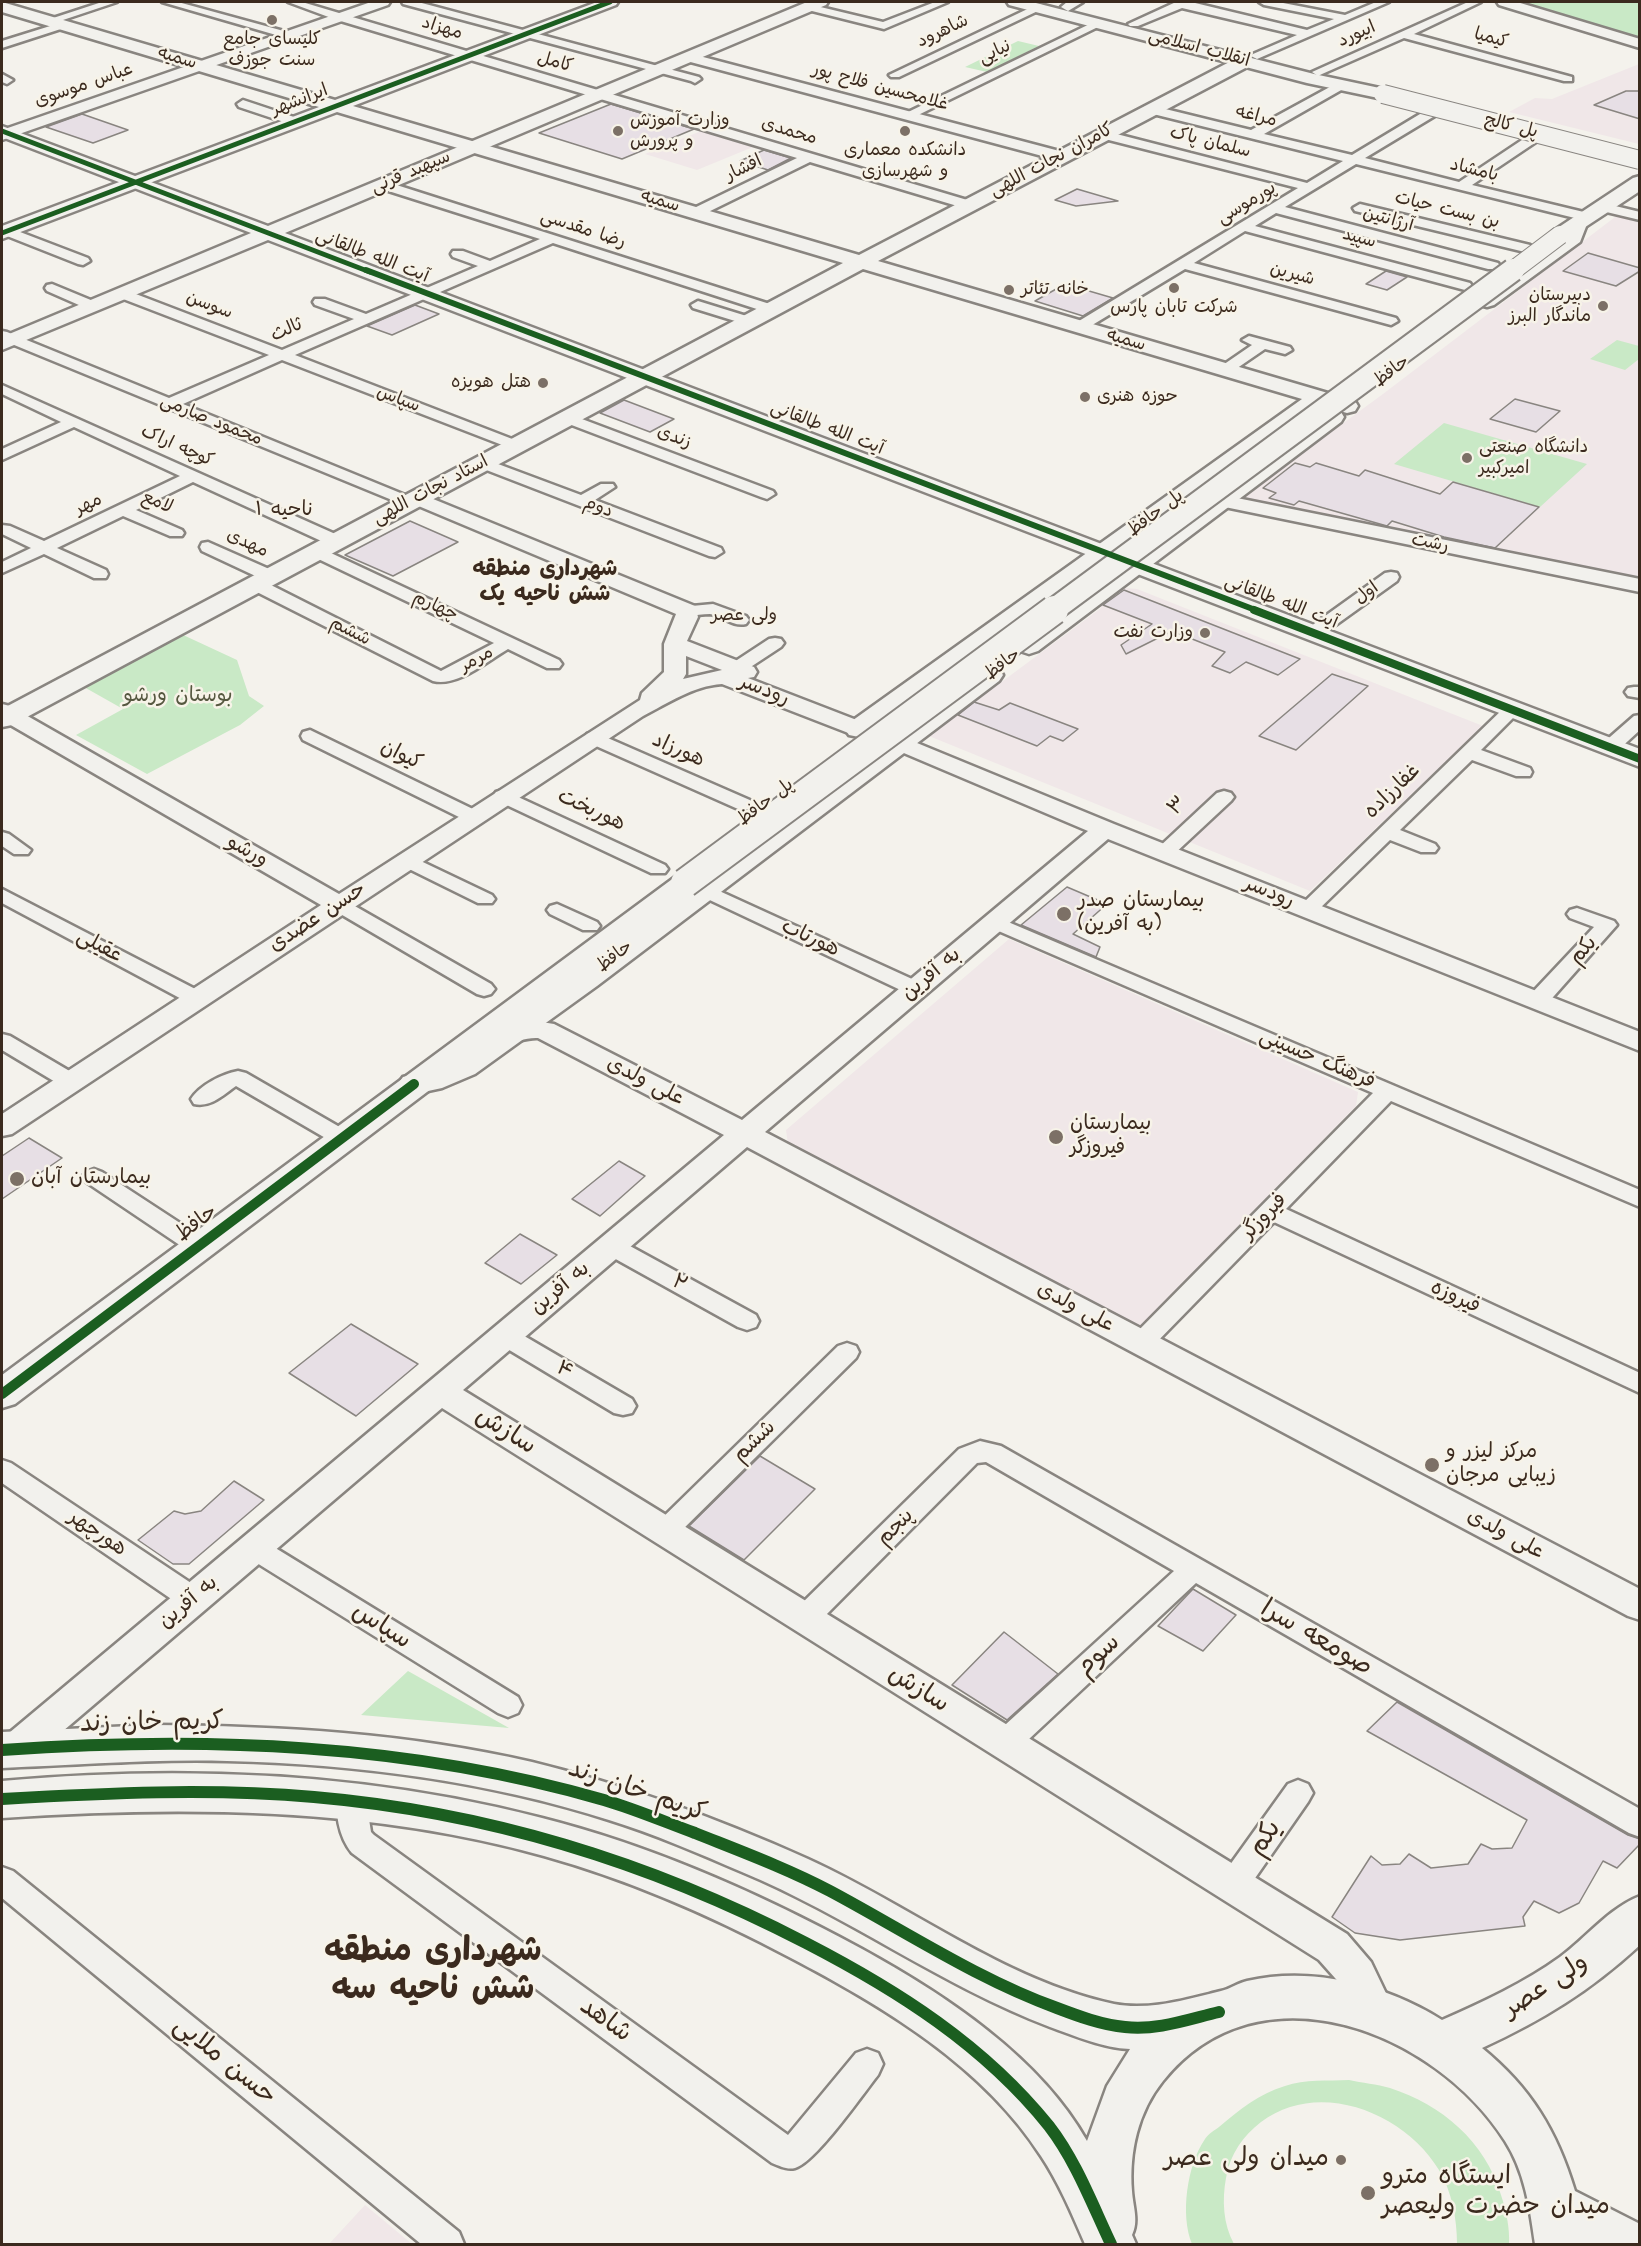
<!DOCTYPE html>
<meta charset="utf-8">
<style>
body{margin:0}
#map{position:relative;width:1641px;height:2246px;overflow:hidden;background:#f4f2ec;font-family:"Architects Daughter",sans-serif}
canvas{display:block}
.frame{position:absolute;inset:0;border:3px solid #3b2a1e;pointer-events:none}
</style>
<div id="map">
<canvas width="1641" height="2246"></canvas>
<div class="frame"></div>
</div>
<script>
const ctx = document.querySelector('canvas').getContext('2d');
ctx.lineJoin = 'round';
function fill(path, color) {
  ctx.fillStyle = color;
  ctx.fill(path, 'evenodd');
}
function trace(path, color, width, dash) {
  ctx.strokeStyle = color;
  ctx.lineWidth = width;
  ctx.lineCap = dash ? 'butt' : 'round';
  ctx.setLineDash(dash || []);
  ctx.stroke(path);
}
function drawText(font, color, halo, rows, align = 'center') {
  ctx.font = font + ' "Architects Daughter","Playpen Sans Arabic",sans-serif';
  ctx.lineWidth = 5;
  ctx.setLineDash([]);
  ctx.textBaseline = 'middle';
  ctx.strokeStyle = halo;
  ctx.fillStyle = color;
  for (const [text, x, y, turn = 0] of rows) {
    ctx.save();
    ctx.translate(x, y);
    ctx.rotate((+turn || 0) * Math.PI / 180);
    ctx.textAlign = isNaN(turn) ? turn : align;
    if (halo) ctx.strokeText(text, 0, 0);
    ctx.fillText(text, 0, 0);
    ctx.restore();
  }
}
fill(new Path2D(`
 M1639,64V144L1509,112L1535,98L1552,99Z
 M701,131L753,147L697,170L645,154Z
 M1619,214L1639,220V581L1238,500L1383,394Z
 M1125,588L1137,589L1483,726L1310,891L929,736L1101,608L1099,605Z
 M1009,939L1358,1092L1356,1106L1140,1326L788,1144L786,1130Z
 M365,2205L412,2244H329Z`), '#f0e7e8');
fill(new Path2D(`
 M1523,2H1639V38Z
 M1018,41L1039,46L987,72L965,67Z
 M1617,340L1639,346V359L1625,370L1590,359Z
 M1444,423L1587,464L1540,507L1394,464Z
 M181,634L237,660L249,696L264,706L240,725L147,774L76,735L123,709L84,687Z
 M408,1671L509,1728L361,1715Z
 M1349,2080C1362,2083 1377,2084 1390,2088C1442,2105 1485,2141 1501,2195C1506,2210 1510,2228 1509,2244H1457C1457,2219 1452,2192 1439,2170C1405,2113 1319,2078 1261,2122C1243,2136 1230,2154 1226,2178C1222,2200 1223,2224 1234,2244H1192C1180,2215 1187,2165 1205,2139C1208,2134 1215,2130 1219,2127C1240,2109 1259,2094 1285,2086C1305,2079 1328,2081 1349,2080Z`), '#c9e9c6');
const building = new Path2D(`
 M1626,91H1640V119L1594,105Z
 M611,104L694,129L622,159L539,133Z
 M82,114L128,130L93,143L46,127Z
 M764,150L791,158L768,170L740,161Z
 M1077,189L1118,201L1076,206L1055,200Z
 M1588,253L1640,268V271L1616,286L1563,271Z
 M1386,271L1407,277L1387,290L1366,284Z
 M1065,284L1113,298L1083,316L1035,301Z
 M415,305L439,314L392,335L367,326Z
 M1515,399L1560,411L1536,432L1490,419Z
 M624,400L674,419L650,432L600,413Z
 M1295,463L1310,467L1316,463L1359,476L1365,470L1440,494L1453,482L1539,507L1495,548L1444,537L1392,521L1387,526L1299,501L1294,505L1269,498L1276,493L1263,488Z
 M410,521L458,542L393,576L345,555Z
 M1124,590L1300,659L1278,675L1246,662L1230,673L1212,666L1225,652L1172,631L1126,654L1121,645L1152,624L1103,605Z
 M1332,674L1368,686L1296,750L1259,736Z
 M974,702L999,710L1010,703L1078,729L1063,741L1050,736L1037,746L958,715Z
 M1067,887L1107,904L1073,934L1100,947L1096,957L1021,925Z
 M29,1138L62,1158L2,1199V1156Z
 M619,1161L645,1176L600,1216L572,1199Z
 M520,1234L557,1255L521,1284L485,1263Z
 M351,1324L418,1364L356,1416L289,1373Z
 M760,1456L815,1489L744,1560L689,1526Z
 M234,1481L264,1500L189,1564H173L138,1540L174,1511L185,1514L201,1511Z
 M1193,1589L1236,1615L1203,1651L1158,1626Z
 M1004,1632L1058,1674L1007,1720L952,1685Z
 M1397,1702L1628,1835L1640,1839V1844L1617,1868L1603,1861L1579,1903L1559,1913L1534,1901L1523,1917L1525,1926L1400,1940L1355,1933L1332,1917L1371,1856L1382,1865L1400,1864L1409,1854L1431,1868L1468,1864L1481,1844L1492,1849L1512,1848L1527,1820L1367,1731Z`);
fill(building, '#e7dfe5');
trace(building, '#898580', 1.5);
const minor = new Path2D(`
 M102,2H117L54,23L50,24L44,21Z
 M162,2H178L291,33L293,35L287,38L283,37Z
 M288,2H302L974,202L976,205L974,208H964L810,162L700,216H690L688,213L690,210L797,158L334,19Z
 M402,2H418L699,77L701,79L695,83L691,81L403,4Z
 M935,2H948L884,29L804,9L803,7L808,4L883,22Z
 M1176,2H1191L1307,30L1334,19L1264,5L1259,2H1278L1345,15L1376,2H1389L1257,59L1251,56L1253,54L1297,35L1182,8L1138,26H1130L1128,24Z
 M1468,2H1481L1414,34L1572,77V81H1564L1404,38L1322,74L1318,76L1312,72Z
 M1038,4L1042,5V9L899,77H891L889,75Z
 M1098,20L1102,21V25L912,118L908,119L902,115Z
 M63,22L67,23V27L2,48V41Z
 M2,74L13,80L7,84L2,82Z
 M1339,82L1345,86L1343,89L1264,134L1352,155L1430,108H1438V114L1365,158L1459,182L1531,134H1539L1541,137L1539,140L1472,185L1592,214L1594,217L1587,221L1356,164L1285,207L1498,263L1500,266L1498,269H1488L1276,213L1255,226L1470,283L1472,286L1465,290L1245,231L1194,263L1396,318L1398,321L1391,325L1185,269L1084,330H1074L1072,327L1074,324L1298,188L1097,137L1095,134L1097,131L1101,130L1307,183L1343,161L1145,112L1143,109L1149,105L1251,130Z
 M243,100L297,118L299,121L293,125L239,107L237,104Z
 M384,181L776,306L778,309L771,313L766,312L553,243L295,355L520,442L523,445L520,448H510L282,360L183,404L415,499L417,502L409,507L2,340V331L7,332L169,398L269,355L118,297L116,294L118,291H128L282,350L354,319L315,305L313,302L315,299H325L366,314L478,266L453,257L451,254L453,251H463L490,261L540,239L379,188L378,185Z
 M1603,203L1640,212V220L1598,210L1596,207Z
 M1360,204L1530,245L1532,248L1525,252L1355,211L1353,208Z
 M7,227L88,258L90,261L83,265L78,264L2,234V228Z
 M52,284L98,303L100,306L93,310L88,309L47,291L45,288L47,285Z
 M698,301L753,318L755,321L748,325L693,308L691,305Z
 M1249,336L1290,347L1292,350L1285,354L1265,349L1230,373H1220L1218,370L1220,367L1252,345L1242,340Z
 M2,385L342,537L344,541L342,545H330L193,482L136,510L182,530L184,533L182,536H170L123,516L57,548L106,570L108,574L106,578H94L44,554L2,573V562L31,548L2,534V525L10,526L44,541L180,476L74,427L2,460V449L61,422L2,394Z
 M566,413L773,491L775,494L767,499L761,497L561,421L558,418L561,415Z
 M482,458L581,495L601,484H613L615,487L595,500L721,548L723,552L715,557L709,556L476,466L474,463L476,460Z
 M208,542L276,572L278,576L270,581L264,580L202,551L200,547L202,543Z
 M316,546L559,660L562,664L559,668H547L508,649C487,661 458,687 433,681L249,588L247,584L249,580H261L441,671L494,643L310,555L308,551L310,547Z
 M1391,572L1397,573L1399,577L1397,581L1319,637H1307L1304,633L1307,629L1385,573Z
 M713,604L746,616L749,620L746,624C732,627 723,616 710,614C700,614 691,617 681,615L678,611L681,607Z
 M775,638L781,639L784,643L781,647L743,672H731L728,668L731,664L769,639Z
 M1634,687H1640V698L1628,696L1625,692L1628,688Z
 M1512,705L1518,706L1521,710L1481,750L1530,768L1532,772L1530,776H1516L1472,760L1400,830L1435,844L1438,848L1435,852H1421L1390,840L1315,913H1301L1298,909L1301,905L1506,706Z
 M1640,715V730L1616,752H1602L1600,748L1602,744L1634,716Z
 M310,730L479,812L482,816L479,820H465L303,740L301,736L303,732Z
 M594,732L752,801L755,805L752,809H738L587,742L585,738L587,734Z
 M503,790L665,865L668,869L665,873H651L496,800L493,796L496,792Z
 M1224,791L1231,793L1234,797L1231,801L1172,856H1158L1155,852L1158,848L1217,793Z
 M2,832L9,834L31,850L28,854H14L2,846Z
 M406,854L492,895L495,899L492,903H478L399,864L396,860L399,856Z
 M704,884L923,984L927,989L923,994L916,996L909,994L697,894L694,890L697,886Z
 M2,889L203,993L207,998L203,1003L196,1005L189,1003L2,903Z
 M339,899L346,901L491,984L495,989L491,994L484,996L477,994L332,909L329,905L332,901Z
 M557,904L597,922L600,926L597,930H583L550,914L547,910L550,906Z
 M1577,908L1614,921L1617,925L1546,1005L1538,1007L1530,1005L1527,1000L1530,995L1594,927L1570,918L1567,914L1570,910Z
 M994,916L1640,1190V1207L1391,1101L1286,1209L1640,1373V1393L1274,1222L1150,1349L1141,1352L1132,1349L1129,1343L1132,1337L1373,1093L987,926L984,922L987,918Z
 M2,1034L10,1036L78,1076L81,1081L78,1086L70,1088L62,1086L2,1050Z
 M238,1071L246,1073L350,1133L353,1138L350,1143L342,1145L334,1143L236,1086C223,1095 210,1108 194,1104L191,1099C200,1085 222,1074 238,1071Z
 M94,1169L102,1172L206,1240L210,1246L206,1252L198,1254L190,1252L86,1182L82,1177L86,1172Z
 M611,1238L619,1240L756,1315L759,1321L756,1327L747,1330L738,1327L603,1252L599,1246L603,1240Z
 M505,1327L514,1330L632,1399L636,1406L632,1413L623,1415L614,1413L496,1342L493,1336L496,1330Z
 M847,1343L856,1346L859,1352L856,1358L673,1539L664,1542L655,1539L651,1532L655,1525L838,1346Z
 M980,1441L1001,1446L1640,1809V1837L1629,1833L1196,1583L1014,1753L1004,1756L994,1753L990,1744L994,1735L1174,1571L986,1462L977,1463L815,1626L805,1629L795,1626L791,1618L795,1610L959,1449Z
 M2,1460L11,1463L203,1591L207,1599L203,1607L193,1610L183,1607L2,1483Z
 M254,1537L264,1541L518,1697L522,1705L518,1713L508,1717L498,1713L244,1555L241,1548L244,1541Z
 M1298,1780L1308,1784L1313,1793L1308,1802L1244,1894L1233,1898L1222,1894L1218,1885L1222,1876L1288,1784Z
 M351,1787L361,1791L366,1800L371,1832L374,1835L788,2135L856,2053L867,2049L878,2053L883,2064L878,2075C863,2094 815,2163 795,2168C787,2170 780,2166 772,2163L352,1853C340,1839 332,1809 341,1791Z
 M2,1867L13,1871L459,2232L464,2244H421L2,1898Z`);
const tertiary = new Path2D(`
 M371,2H390L388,5L2,140V130Z
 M1067,2H1083L1068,11L1061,7Z
 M1497,2H1517L1640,39V48L1499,5Z
 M688,53L1067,153L1069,156L1061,161L683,60L681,57Z
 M416,492L695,606L698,617L687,641L754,667L757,672L754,677L748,678L867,724L871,729L867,734L859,736L851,734L722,684C693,686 668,703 643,716L12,1134L2,1136V1114L321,905L2,720V704L10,706L339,894L640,700L642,693L664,672V644L676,614L409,502L406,498L409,494ZM686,656L722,670L683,679L686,674Z
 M1222,495L1640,579V592L1215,505L1212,501L1215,497Z
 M900,736L1114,824L1640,1032V1051L1108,839L765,1132L1640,1589V1620L1628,1616L747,1147L463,1390L1347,1934L1371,1962L1393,2008L1387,2021L1373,2026L1359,2021L1343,1987L1319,1960L442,1408L29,1760L16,1764L3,1760V1738L724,1135L538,1038C523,1037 511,1046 496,1042L492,1036L496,1030L529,1020L554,1024L742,1120L1088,831L892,748L888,743L892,738Z`);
const secondary = new Path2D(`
 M2,2L335,100L597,2H618L616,5L353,106L859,255L1239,57H1251L1253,61L1251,65L878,261L1355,401L1358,406L1355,411L1347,413L1322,406L869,735L859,737L849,735L845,729L849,723L1302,399L863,269L12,725L2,727V709L843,263L337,112L2,239V226L319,107L2,12Z
 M1577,218L1584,220L1587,224L1580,242L1494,305L1487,307L1480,305L1477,301L1480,297L1564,235L1570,220Z
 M1333,410L1341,412L1344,417L1341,422L1038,651L1029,654L1020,651L1016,646L1020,641L1325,412Z
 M990,667L999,669L1003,675L999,681L597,986L475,1074L442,1088L414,1094L403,1091L398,1084L403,1077L433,1070L453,1060L575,972L981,669Z`);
const primary = new Path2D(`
 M807,2H828L826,5L285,233L1640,749V767L268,240L2,350V337L251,233L2,137V126L268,226Z
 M1007,2H1032L1314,74L1389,90L1392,94L1389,98L1383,99L1307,83L1009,5Z
 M1640,176V191L1567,239H1553L1550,235L1553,231L1633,178Z
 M685,874L695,877L700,883L695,889L15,1404L2,1408V1375L675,877Z
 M153,1725C280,1726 407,1733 532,1762C626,1785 719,1819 808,1859C910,1905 1003,1980 1114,2004C1149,2011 1188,1999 1221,1991C1230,1989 1238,1983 1247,1981C1313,1966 1386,1985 1442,2020C1483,2002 1524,1983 1560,1957C1586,1938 1609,1908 1640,1896V1945C1590,1991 1543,2020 1482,2048C1531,2088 1557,2131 1575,2191L1640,2224V2244H1535C1530,2209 1525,2172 1505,2141C1435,2031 1259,1961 1163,2081C1138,2112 1129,2152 1132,2191C1133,2207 1139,2221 1132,2235L1136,2244H1085C1072,2214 1059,2183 1041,2156C983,2066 883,2006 791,1958C712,1916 630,1880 544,1856C367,1807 184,1806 2,1818V1781C182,1765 366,1772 542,1818C653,1846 761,1894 862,1949C944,1994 1040,2057 1087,2141L1107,2086L1130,2049C1103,2048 1075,2036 1050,2027C942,1986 848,1916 742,1872C698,1853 654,1834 609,1820C487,1781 355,1764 227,1761C152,1759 77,1765 2,1768V1732Z`);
trace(minor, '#898580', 5);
trace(tertiary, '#898580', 5);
trace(secondary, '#898580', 5);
trace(primary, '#898580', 5);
fill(minor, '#f2f1ed');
fill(tertiary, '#f2f1ed');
fill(secondary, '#f2f1ed');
fill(primary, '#f2f1ed');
const primaryBridgeFar2 = new Path2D(`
 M1383,94L1640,160
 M1511,272L1560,235`);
const primaryBridgeFar1 = new Path2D(`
 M1052,611L1513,270`);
const primaryBridge = new Path2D(`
 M685,883L1054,610`);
trace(primaryBridgeFar2, '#898580', 20, []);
trace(primaryBridgeFar1, '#898580', 26, []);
trace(primaryBridge, '#898580', 32, []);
trace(primaryBridgeFar2, '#f2f1ed', 18);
trace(primaryBridgeFar1, '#f2f1ed', 22);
trace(primaryBridge, '#f2f1ed', 28);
trace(new Path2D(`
 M2,131L370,272
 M2,233L610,2`), '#1b5e20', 5);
trace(new Path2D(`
 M366,270L1258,611`), '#1b5e20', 6);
trace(new Path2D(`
 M1254,610L1640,759`), '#1b5e20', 8);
trace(new Path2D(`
 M2,1394L414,1084`), '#1b5e20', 10);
trace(new Path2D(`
 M2,1750C205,1736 407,1743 604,1800C635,1809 665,1822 695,1833C740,1851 786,1868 830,1891C905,1931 977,1979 1057,2008C1078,2016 1102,2025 1125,2027C1156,2031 1189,2019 1219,2012
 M2,1799C106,1793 210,1788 314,1797C488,1812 652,1863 806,1943C897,1990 984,2045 1049,2126C1076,2161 1092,2204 1111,2244`), '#1b5e20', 12);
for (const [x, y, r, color] of [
 [272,20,6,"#7c7066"],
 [618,131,6,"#7c7066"],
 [905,131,6,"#7c7066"],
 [1174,288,6,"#7c7066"],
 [1009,290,6,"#7c7066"],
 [1603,306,6,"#7c7066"],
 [543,383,6,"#7c7066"],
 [1085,397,6,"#7c7066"],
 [1467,458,6,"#7c7066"],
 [1205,633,6,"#7c7066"],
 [1064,914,8,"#7c7066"],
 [1056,1137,8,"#7c7066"],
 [17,1179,8,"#7c7066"],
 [1432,1465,8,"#7c7066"],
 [1341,2160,6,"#7c7066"],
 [1368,2193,8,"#7c7066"]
]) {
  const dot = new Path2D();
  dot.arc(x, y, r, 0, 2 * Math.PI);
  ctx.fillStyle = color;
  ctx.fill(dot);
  trace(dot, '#f7f3e8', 2);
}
drawText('18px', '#3b2a1e', '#f7f3e8', [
 ["مهزاد",442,29,17],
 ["شاهرود",943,32,-25],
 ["ابیورد",1357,35,-24],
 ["کیمیا",1491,39,15],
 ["انقلاب اسلامی",1199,49,15],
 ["نیایی",995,53,-26],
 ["سمیه",177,59,17],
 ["کامل",555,63,16],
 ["عباس موسوی",84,86,-19],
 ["غلامحسین فلاح‌ پور",880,88,15],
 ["ایرانشهر",300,101,-21],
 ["مراغه",1256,117,14],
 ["پل کالج",1511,127,14],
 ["محمدی",789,132,17],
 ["سلمان پاک",1210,143,14],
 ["کامران نجات اللهی",1052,161,-28],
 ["افشار",744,169,-26],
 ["بامشاد",1474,171,14],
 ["سپهبد قرنی",411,173,-23],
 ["سمیه",660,202,17],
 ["پورموسی",1247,204,-31],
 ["بن بست حیات",1447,211,14],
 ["آرژانتین",1388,220,15],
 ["رضا مقدسی",583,230,18],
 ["سپید",1359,239,15],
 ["آیت الله طالقانی",372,257,21],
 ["شیرین",1292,275,15],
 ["سوسن",209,306,21],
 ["ثالث",287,331,-24],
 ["سمیه",1126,341,17],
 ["حافظ",1392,372,-37],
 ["سپاس",398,400,21],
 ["محمود صارمی",211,421,22],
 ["آیت الله طالقانی",827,429,21],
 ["زندی",674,438,21],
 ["کوچه اراک",177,447,24],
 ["استاد نجات اللهی",431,491,-28],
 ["لامع",157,503,23],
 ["مهر",89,505,-26],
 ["دوم",598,508,21],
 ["پل حافظ",1156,514,-37],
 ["مهدی",247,544,25],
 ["رشت",1430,544,11],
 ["اول",1367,594,-36],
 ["آیت الله طالقانی",1281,603,21],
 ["چهارم",435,607,25],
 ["ششم",350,632,27],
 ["مرمر",477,660,-29],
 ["حافظ",1003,665,-37],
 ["پل حافظ",766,803,-37],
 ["حافظ",615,957,-37]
]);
drawText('18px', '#3b2a1e', '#f7f3e8', [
 ["کلیسای جامع",272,40,"center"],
 ["سنت جوزف",272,61,"center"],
 ["وزارت آموزش",630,121],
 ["و پرورش",630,142],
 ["دانشکده معماری",905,151,"center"],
 ["و شهرسازی",905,172,"center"],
 ["خانه تئاتر",1021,290],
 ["دبیرستان",1591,296,"right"],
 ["ماندگار البرز",1591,317,"right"],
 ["شرکت تابان پارس",1174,308,"center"],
 ["هتل هویزه",531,383,"right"],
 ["حوزه هنری",1097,397],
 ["دانشگاه صنعتی",1479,448],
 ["امیرکبیر",1479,469],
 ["وزارت نفت",1193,633,"right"]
], 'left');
drawText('18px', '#3b2a1e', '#f7f3e8', [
 ["ولی عصر",744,616]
]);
drawText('20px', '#3b2a1e', '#f7f3e8', [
 ["ناحیه ۱",284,511]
]);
drawText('21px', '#3b2a1e', '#f7f3e8', [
 ["رودسر",764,691,21],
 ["هورزاد",678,751,24],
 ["کیوان",401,756,26],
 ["غفارزاده",1393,792,-44],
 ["۳",1178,807,-43],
 ["هوربخت",591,811,25],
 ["ورشو",247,852,30],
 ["رودسر",1269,893,22],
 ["حسن عضدی",318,918,-33],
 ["هورتاب",810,939,25],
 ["عقیلی",99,947,28],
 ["یکم",1584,951,-48],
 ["به آفرین",932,975,-40],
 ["فرهنگ حسینی",1317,1060,23],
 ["علی ولدی",645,1082,27],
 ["فیروزگر",1265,1217,-46],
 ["حافظ",197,1224,-37],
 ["۲",679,1284,29],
 ["به آفرین",561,1289,-40],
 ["فیروزه",1455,1298,25],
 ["علی ولدی",1075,1308,28],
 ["۴",564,1371,31],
 ["ششم",755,1442,-44],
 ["پنجم",896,1528,-45],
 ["هورچهر",97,1534,34],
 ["علی ولدی",1505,1535,28],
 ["به آفرین",189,1603,-40]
]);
drawText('21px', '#565840', '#f7f3e8', [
 ["بوستان ورشو",178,697]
]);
drawText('21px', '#3b2a1e', '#f7f3e8', [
 ["بیمارستان صدر",1078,902],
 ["(به آفرین)",1078,926],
 ["بیمارستان",1070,1125],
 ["فیروزگر",1070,1149],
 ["بیمارستان آبان",31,1179],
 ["مرکز لیزر و",1446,1453],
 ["زیبایی مرجان",1446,1477]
], 'left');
drawText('bold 22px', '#3b2a1e', '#f7f3e8', [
 ["شهرداری منطقه",545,570],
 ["شش ناحیه یک",545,595]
]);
drawText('26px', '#3b2a1e', '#f7f3e8', [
 ["سازش",505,1432,32],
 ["سپاس",381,1627,32],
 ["صومعه سرا",1316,1639,30],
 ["سوم",1099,1656,-43],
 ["سازش",918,1690,32],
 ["کریم خان زند",152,1724,-1],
 ["کریم خان زند",637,1792,19],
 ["یکم",1266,1839,-55],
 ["ولی عصر",1546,1987,-33],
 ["شاهد",605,2021,36],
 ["حسن ملایی",224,2062,39]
]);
drawText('26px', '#3b2a1e', '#f7f3e8', [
 ["میدان ولی عصر",1329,2160],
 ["ایستگاه مترو",1382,2178,"left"],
 ["میدان حضرت ولیعصر",1382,2208,"left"]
], 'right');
drawText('bold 33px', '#3b2a1e', '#f7f3e8', [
 ["شهرداری منطقه",433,1953],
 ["شش ناحیه سه",433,1991]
]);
</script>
